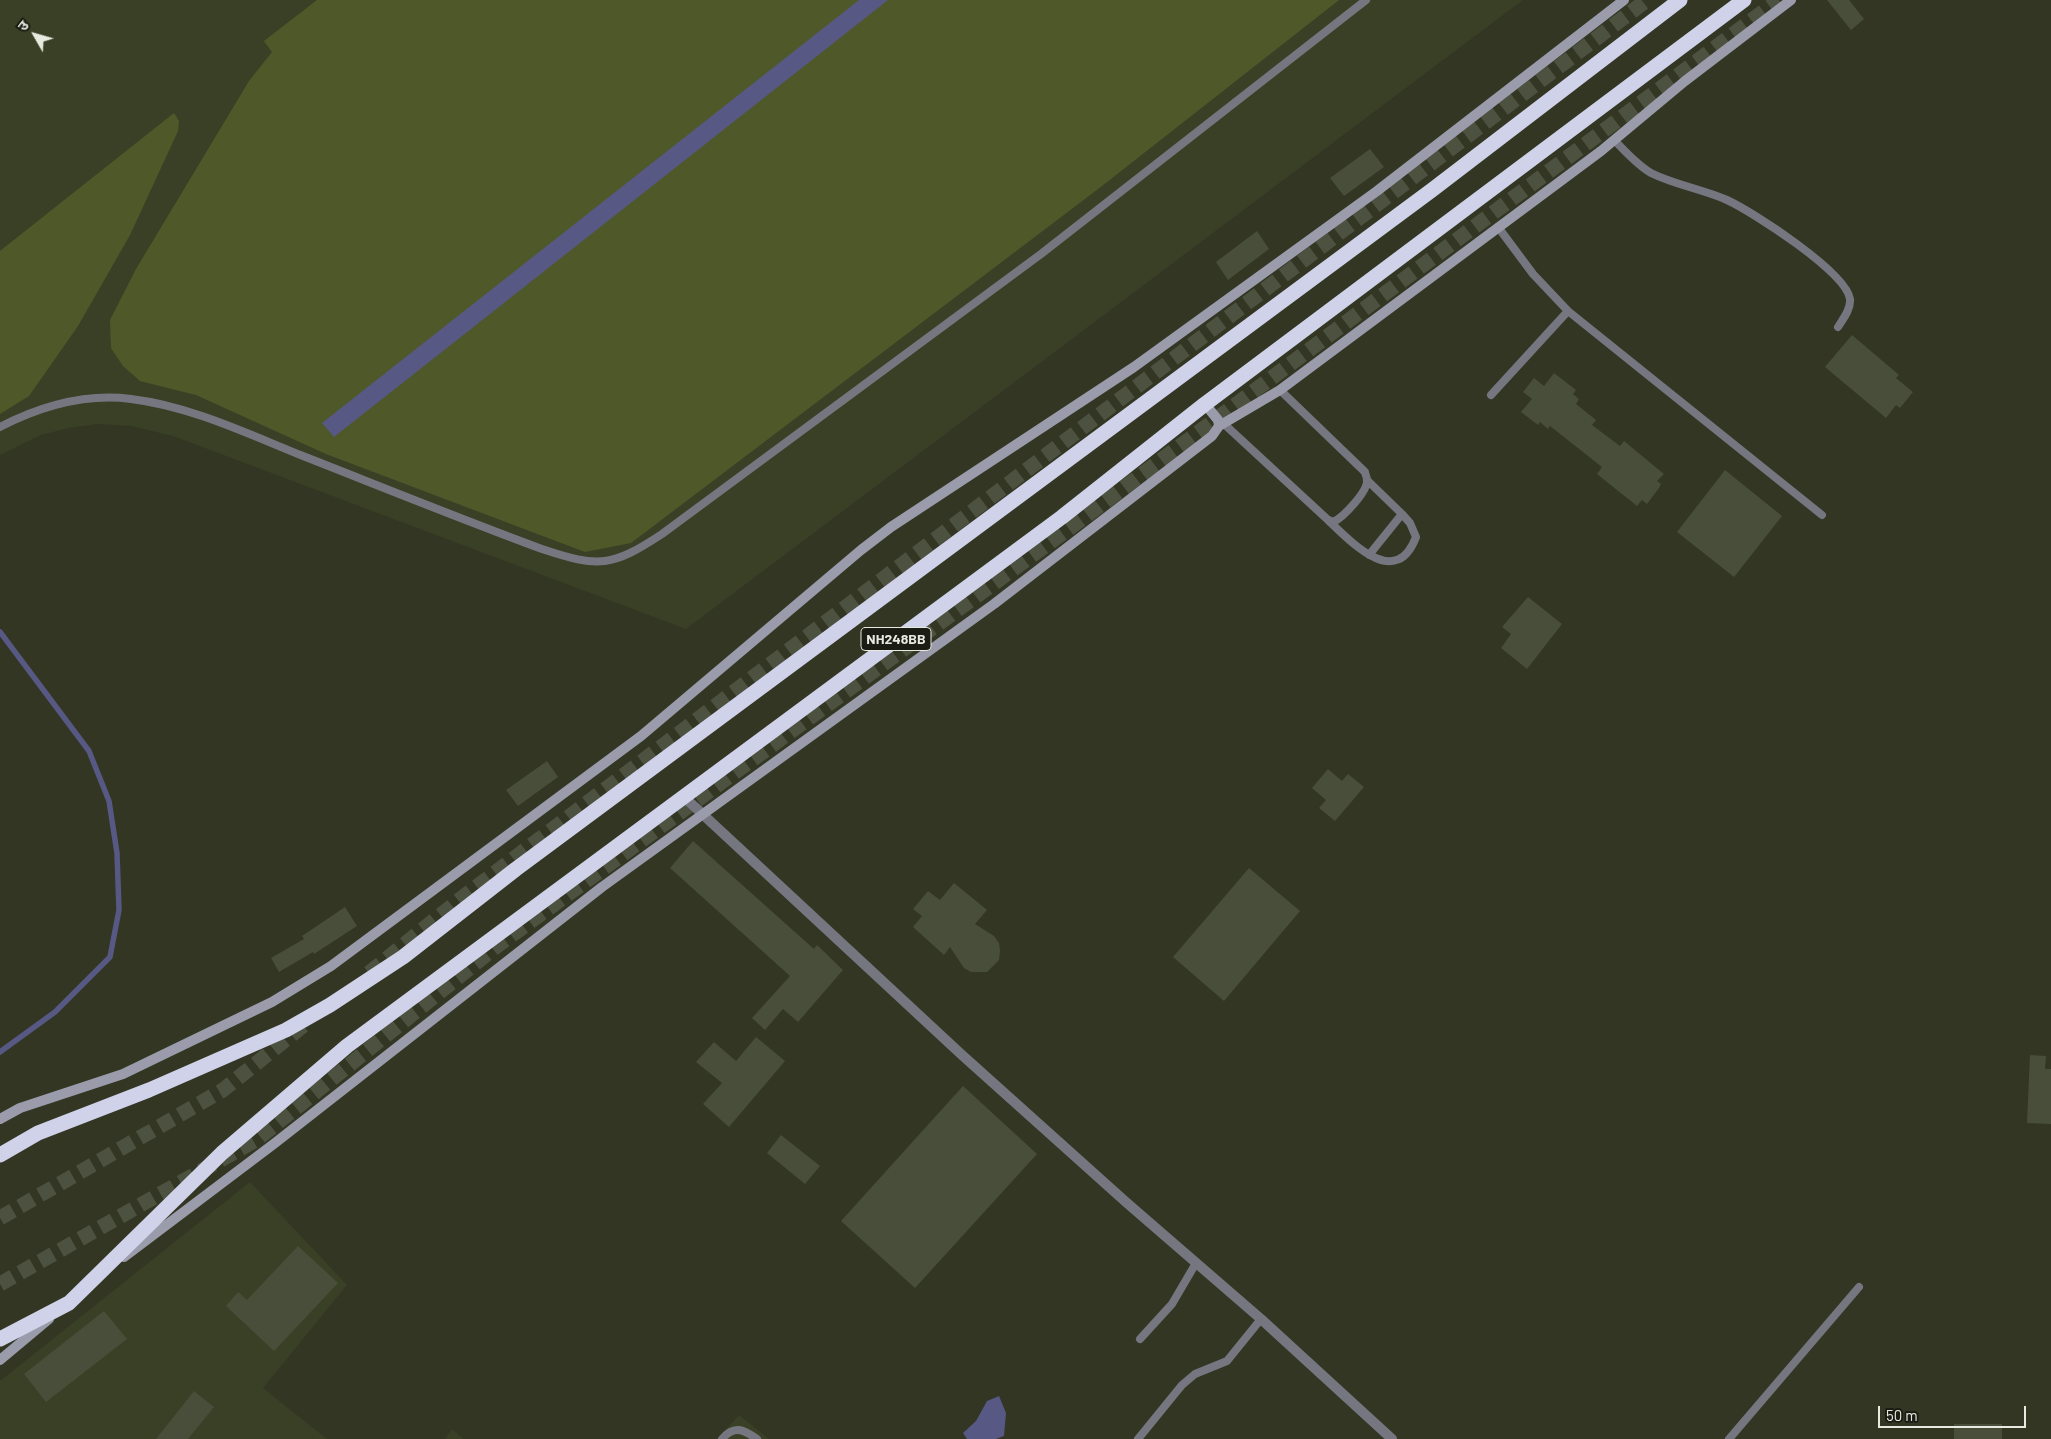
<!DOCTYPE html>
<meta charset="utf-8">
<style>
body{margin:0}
#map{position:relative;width:2051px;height:1439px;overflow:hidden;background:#323623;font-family:Barlow,"Noto Sans Devanagari",sans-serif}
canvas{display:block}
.north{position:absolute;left:10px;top:10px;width:50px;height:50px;-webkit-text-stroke:4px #1b1d14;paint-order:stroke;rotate:308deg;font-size:14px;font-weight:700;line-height:20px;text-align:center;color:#e7eade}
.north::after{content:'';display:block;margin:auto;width:18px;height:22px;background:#e7eade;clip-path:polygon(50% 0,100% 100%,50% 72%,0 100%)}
.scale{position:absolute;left:1878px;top:1406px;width:148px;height:22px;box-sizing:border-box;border:2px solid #e7eade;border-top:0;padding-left:6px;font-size:15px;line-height:18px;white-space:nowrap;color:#e7eade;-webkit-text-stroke:4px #1b1d14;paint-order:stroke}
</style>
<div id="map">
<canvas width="2051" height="1439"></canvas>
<div class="north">उ</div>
<div class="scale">50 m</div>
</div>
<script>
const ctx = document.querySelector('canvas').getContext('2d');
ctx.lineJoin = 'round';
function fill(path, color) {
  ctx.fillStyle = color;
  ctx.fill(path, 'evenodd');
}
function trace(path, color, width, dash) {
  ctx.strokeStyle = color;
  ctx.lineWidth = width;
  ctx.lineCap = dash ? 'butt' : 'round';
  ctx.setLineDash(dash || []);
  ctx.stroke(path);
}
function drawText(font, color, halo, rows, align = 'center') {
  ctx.font = font + ' Barlow,sans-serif';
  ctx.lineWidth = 4;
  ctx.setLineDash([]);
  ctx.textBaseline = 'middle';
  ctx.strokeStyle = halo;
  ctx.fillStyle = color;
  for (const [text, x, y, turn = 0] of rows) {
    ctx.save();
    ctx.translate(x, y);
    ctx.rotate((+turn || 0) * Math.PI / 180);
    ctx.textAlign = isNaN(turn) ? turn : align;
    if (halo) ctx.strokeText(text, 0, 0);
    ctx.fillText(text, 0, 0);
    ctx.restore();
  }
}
fill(new Path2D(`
 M0,0H1523L686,629L173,436L131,426L97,424L69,428L41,435L0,455Z
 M250,1182L347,1285L263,1388L327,1439H0V1381Z
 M739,1415L769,1439H717Z
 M452,1429L464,1439H445Z`), '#3a4025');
fill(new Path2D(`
 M317,0H1339L1102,186L631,543L585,552L326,454L196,395L140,381L123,366L111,348L110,320L136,269L249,81L272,52L264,41Z
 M174,113L179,121L178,131L130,235L78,326L29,396L0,414V251Z`), '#4f5829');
fill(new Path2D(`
 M859,0H888L334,437L322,423Z
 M999,1396L1006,1413L1004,1436L996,1439H967L963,1433L976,1421L987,1401Z`), '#575883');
trace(new Path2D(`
 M0,632L89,751L109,801L117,853L119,910L110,957L55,1012L0,1052`), '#575883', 5.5);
fill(new Path2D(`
 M1827,0H1849L1864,19L1851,30Z
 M1370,149L1384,167L1344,196L1330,178Z
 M1257,231L1269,249L1228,280L1216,262Z
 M1852,335L1899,375L1896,378L1913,392L1900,408L1896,405L1886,418L1825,367Z
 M1554,373L1576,390L1573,394L1579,399L1576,404L1596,420L1592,425L1620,446L1624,441L1664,474L1657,481L1661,484L1659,488L1647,504L1642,500L1637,506L1597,474L1602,467L1550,426L1548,429L1540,422L1538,425L1521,412L1532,399L1523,392L1534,378L1544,386Z
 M1725,470L1782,516L1734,577L1677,532Z
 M1528,597L1562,624L1527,669L1501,648L1511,634L1502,627Z
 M547,761L558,777L518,806L506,790Z
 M1328,769L1342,781L1348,774L1364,787L1335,821L1319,808L1326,800L1312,788Z
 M693,841L814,949L817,945L843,970L798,1022L783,1009L765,1030L752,1018L790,976L670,868Z
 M1249,868L1300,911L1224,1001L1173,957Z
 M954,883L987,910L975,924L994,936L999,943L1000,951L999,960L987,972H971L964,968L950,947L944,955L913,927L922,916L913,909L928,891L940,900Z
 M345,907L357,926L314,954L313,952L279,972L271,958L304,939L302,936Z
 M756,1037L785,1061L729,1127L703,1104L722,1083L696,1062L714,1042L736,1061Z
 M2030,1055L2046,1056L2045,1069H2051V1124L2027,1123Z
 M963,1086L1037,1154L915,1288L841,1221Z
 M781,1135L820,1166L805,1184L767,1153Z
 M298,1246L338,1283L274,1351L226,1306L238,1292L247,1300Z
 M104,1311L127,1339L46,1402L24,1374Z
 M194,1391L214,1407L188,1439H156Z
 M1954,1424H2002V1439H1954Z`), '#494e3a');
trace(new Path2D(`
 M369,973L463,897L1647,0
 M0,1218L223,1090L304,1025
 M0,1284L256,1140L497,946L1082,519L1779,0`), '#4d513f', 15, [15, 8]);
trace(new Path2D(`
 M1614,140C1626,152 1637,165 1651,173C1675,185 1702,189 1727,200C1753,212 1846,272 1850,299C1851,309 1843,319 1838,327
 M1498,227L1533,274L1568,311L1822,515
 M1491,395L1568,311
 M1223,423L1327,519L1333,522C1343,518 1368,491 1367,480C1367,477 1365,474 1365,472L1280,390
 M0,427C41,406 84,393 131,399C190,406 248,434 303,456C382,487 461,519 542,549C599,568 612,567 662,534L1041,254L1366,0
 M1328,520C1352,543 1396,590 1416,537L1410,523L1402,514L1367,480
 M1369,555L1402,514
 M1140,1339L1172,1304L1196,1263
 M722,1439C734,1425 743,1429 757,1439
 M1138,1439L1182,1385L1195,1374L1227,1361L1261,1319
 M1729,1439L1859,1287`), '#757680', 8);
trace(new Path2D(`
 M683,796L962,1055L1127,1203L1261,1319L1392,1439`), '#757680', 10);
trace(new Path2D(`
 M1219,426L1280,390L1601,151L1685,81L1791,0
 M0,1119L20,1108L123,1074L272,1002L331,966L641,736L861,550L891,527L1134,367L1377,191L1624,0
 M124,1257L275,1143L602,887L994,604L1212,436L1219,426L1218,420L1205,404
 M0,1360L49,1319`), '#9a9cab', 10);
trace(new Path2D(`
 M0,1155L38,1133L149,1090L286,1030L330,1005L403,957L516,869L1432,190L1680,0
 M0,1339L69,1303L222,1153L347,1046L1062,517L1205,404L1744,0`), '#d0d2ea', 15);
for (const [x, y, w] of [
 [896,639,70]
]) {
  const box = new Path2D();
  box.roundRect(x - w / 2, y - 11.5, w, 23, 4);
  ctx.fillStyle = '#1b1d14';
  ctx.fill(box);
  trace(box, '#e7eade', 1);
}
drawText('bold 14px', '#e7eade', null, [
 ["NH248BB",896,639]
]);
</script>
